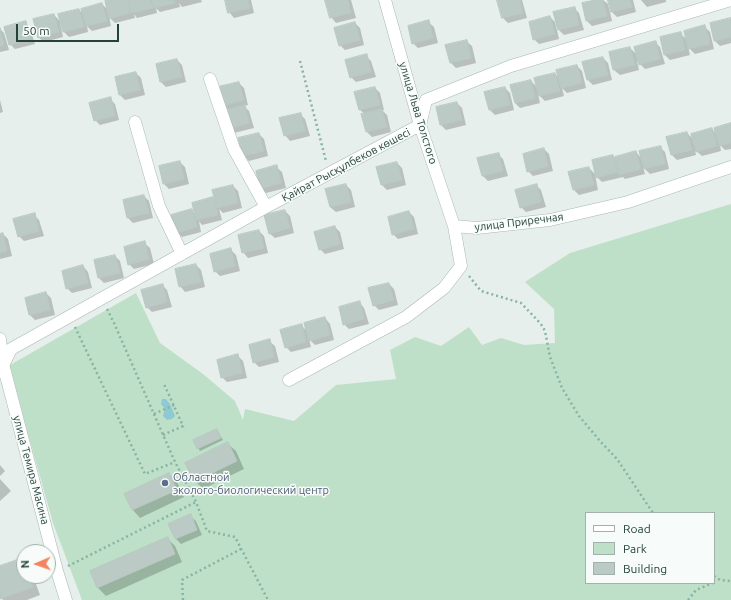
<!DOCTYPE html>
<meta charset="utf-8">
<style>
body{margin:0}
#map{position:relative;width:731px;height:600px;overflow:hidden;background:#e6efeb;font-family:Ubuntu,sans-serif}
canvas{display:block}
.legend{position:absolute;left:585px;top:512px;width:130px;height:72px;box-sizing:border-box;background:#f7fbf9;border:1px solid #a3b1ad;margin:0;padding:5px 7px;list-style:none;font-size:12px;color:#24423a}
.legend li{display:flex;align-items:center;gap:8px;height:20px}
.legend b{width:20px;border:1px solid #a3b1ad}
.north{position:absolute;left:16px;top:544px;width:40px;height:40px;box-sizing:border-box;background:#f7fbf9;border:1px solid #a3b1ad;border-radius:50%;rotate:268deg;font-size:11px;font-weight:700;line-height:16px;text-align:center;color:#24423a}
.north::after{content:'';display:block;margin:auto;width:14px;height:18px;background:#f4845f;clip-path:polygon(50% 0,100% 100%,50% 72%,0 100%)}
.scale{position:absolute;left:16px;top:24px;width:103px;height:18px;box-sizing:border-box;border:2px solid #24423a;border-top:0;padding-left:5px;font-size:12px;line-height:14px;white-space:nowrap;color:#24423a;-webkit-text-stroke:3px #f7fbf9;paint-order:stroke}
</style>
<div id="map">
<canvas width="731" height="600"></canvas>
<ul class="legend">
<li><b style="height:5px;background:#fff"></b>Road</li>
<li><b style="height:11px;background:#bfe0c8"></b>Park</li>
<li><b style="height:11px;background:#bbcac4"></b>Building</li>
</ul>
<div class="north">N</div>
<div class="scale">50 m</div>
</div>
<script>
const ctx = document.querySelector('canvas').getContext('2d');
ctx.lineJoin = 'round';
function fill(path, color) {
  ctx.fillStyle = color;
  ctx.fill(path, 'evenodd');
}
function trace(path, color, width, dash) {
  ctx.strokeStyle = color;
  ctx.lineWidth = width;
  ctx.lineCap = dash ? 'butt' : 'round';
  ctx.setLineDash(dash || []);
  ctx.stroke(path);
}
function drawText(font, color, halo, rows, align = 'center') {
  ctx.font = font + ' Ubuntu,sans-serif';
  ctx.lineWidth = 3;
  ctx.setLineDash([]);
  ctx.textBaseline = 'middle';
  ctx.strokeStyle = halo;
  ctx.fillStyle = color;
  for (const [text, x, y, turn = 0] of rows) {
    ctx.save();
    ctx.translate(x, y);
    ctx.rotate((+turn || 0) * Math.PI / 180);
    ctx.textAlign = isNaN(turn) ? turn : align;
    if (halo) ctx.strokeText(text, 0, 0);
    ctx.fillText(text, 0, 0);
    ctx.restore();
  }
}
fill(new Path2D(`
 M731,204V600H82L53,523L27,430L10,365L136,293L160,343L203,374L235,401L243,420L245,409L294,421L336,385L396,379L390,350L415,337L441,346L469,327L482,345L501,338L524,345L555,343L554,309L525,282L570,253ZM586,513H714V583H586Z`), '#bfe0c8');
fill(new Path2D(`
 M162,399H166L170,404L175,416L172,419L167,420L163,416L165,409L161,404Z`), '#8ec9d4');
fill(new Path2D(`
 M112,0H201L202,2L182,7L179,3L180,7L160,12L156,8L157,13L137,18L134,14L135,18L115,23L109,17L111,26L92,31L87,26L88,32L69,37L64,32L79,10L84,14L102,4L108,10Z
 M226,0H251L254,13L234,18L229,12Z
 M329,0H351L356,18L336,23L331,17Z
 M502,0H522L527,18L508,23L503,18Z
 M600,0H603L608,4L612,21L592,26L587,21L583,4Z
 M609,0H633L636,12L617,17L612,12Z
 M641,0H666V2L647,7Z
 M574,8L579,13L584,30L564,35L559,30Z
 M54,15L61,22L60,23L63,37L44,42L38,37Z
 M550,17L555,22L559,39L539,44L534,39Z
 M731,19V43L720,46L715,41Z
 M25,22L30,28L35,44L15,49L10,44Z
 M428,22L434,27L438,43L418,48L413,43Z
 M355,23L360,28L364,45L345,50L340,45Z
 M705,27L710,32L714,49L695,54L688,47L690,55L670,60L665,55L680,33L687,40Z
 M0,29L4,33L9,50L0,52Z
 M466,41L472,46L476,63L456,68L451,63L447,46Z
 M655,42L660,47L665,64L645,69L637,61L639,70L620,75L614,70L610,53L630,48L638,56Z
 M366,56L371,61L376,77L356,82L351,77Z
 M603,58L608,63L612,80L593,85L588,80L583,63Z
 M177,60L182,65L186,82L166,87L161,82Z
 M577,66L582,71L586,88L567,93L562,88L564,96L545,101L538,94L540,103L520,108L515,103L531,81L537,87L555,74L559,78Z
 M136,73L141,78L145,95L125,100L120,95Z
 M239,83L244,88L248,105L244,106L249,111L254,128L234,133L229,110L223,105Z
 M375,88L380,93L384,110H382L387,115L391,132L372,137L367,132L365,114L360,110Z
 M505,88L510,93L514,110L495,115L490,110Z
 M110,99L115,104L119,120L100,125L95,120Z
 M0,100L3,112L0,113Z
 M457,103L462,108L466,125L446,130L441,125Z
 M300,114L305,119L310,136L290,141L285,135Z
 M731,124V149L725,150L720,145L721,151L702,156L695,150L696,155L677,160L671,154L687,133L693,139L712,129L717,135Z
 M259,134L264,139L268,156L249,161L244,156Z
 M660,147L665,152L669,169L650,174L643,167L645,174L625,179L623,177L602,182L595,175L598,190L579,195L574,190L589,168L597,176L613,156L615,158L636,152L642,159Z
 M544,149L549,154L553,171L533,176L528,171Z
 M498,154L503,159L508,176L488,181L483,176Z
 M180,162L185,167L189,184L169,189L164,184L160,167Z
 M397,163L402,168L406,185L387,190L382,185Z
 M276,167L282,172L286,188L266,193L261,188Z
 M346,185L351,190L355,207L336,212L330,207Z
 M536,185L541,190L546,207L526,212L521,207Z
 M233,186L238,191L242,208L223,213L219,209L222,220L202,225L199,221L201,232L182,237L177,232L192,211L196,214L213,198L216,202Z
 M144,196L149,201L153,218L133,223L128,218Z
 M285,211L290,216L294,233L275,238L269,233Z
 M409,212L414,217L418,234L398,239L393,234Z
 M34,215L39,220L44,236L24,241L19,236Z
 M335,227L340,232L344,249L325,254L320,249Z
 M259,231L264,236L268,253L248,258L243,252Z
 M3,234L8,239L12,256L0,259V235Z
 M144,243L150,248L154,264L134,269L129,264Z
 M231,250L236,255L240,271L220,276L215,271Z
 M115,256L120,261L124,278L104,283L99,278Z
 M196,265L201,270L205,287L185,292L180,286Z
 M83,266L88,272L92,288L72,293L67,288Z
 M389,284L394,289L398,305L379,310L374,305Z
 M162,285L167,290L172,307L152,312L147,307Z
 M46,293L51,298L55,315L35,320L30,315L26,298Z
 M359,302L364,308L369,324L349,329L344,324Z
 M325,318L330,324L334,340L315,345L309,339L311,347L291,352L286,347L301,325L307,331Z
 M269,341L275,346L279,362L259,367L254,362Z
 M238,356L243,361L247,378L227,382L222,377Z
 M217,430L223,440L200,451L194,441Z
 M228,444L236,451L244,469L203,489L195,481Z
 M0,465L5,471L0,476Z
 M169,474L177,482L184,497L140,518L133,510L125,494Z
 M0,479L11,491L0,501Z
 M190,516L196,521L202,535L181,544L176,539L170,524Z
 M167,538L175,546L182,562L106,596L98,588L91,571Z
 M22,559L24,561V576H33L40,595L27,600H3L0,595V567Z`), '#0003');
const building = new Path2D(`
 M108,0H127L130,13L109,19L105,1Z
 M128,0H150L153,8L131,13Z
 M152,0H174L175,3L154,8Z
 M225,0H248L250,8L228,13Z
 M325,0H348L351,13L330,18Z
 M497,0H520L523,13L502,18Z
 M596,0H603L607,16L586,21L582,3Z
 M608,0H630L632,7L611,12Z
 M102,3L107,21L86,26L81,9Z
 M575,7L579,25L558,30L553,12Z
 M79,9L84,27L63,32L58,14Z
 M54,14L59,32L38,38L33,19Z
 M550,16L555,34L533,40L529,22Z
 M731,18V37L714,41L710,23Z
 M429,20L433,38L412,44L408,26Z
 M26,21L30,39L9,45L4,27Z
 M355,22L360,40L339,46L334,28Z
 M705,25L710,44L688,49L684,31Z
 M0,28L4,45L0,46Z
 M681,32L685,50L664,55L660,37Z
 M467,40L471,58L450,63L445,45Z
 M656,41L660,59L639,65L634,47Z
 M630,47L635,65L613,70L609,52Z
 M367,54L371,72L350,78L345,60Z
 M603,57L608,75L587,80L582,62Z
 M177,59L182,77L160,82L156,64Z
 M577,65L582,83L561,88L556,70Z
 M136,72L140,90L119,95L115,77Z
 M555,73L560,91L539,96L534,78Z
 M531,80L535,98L515,103L510,85Z
 M239,82L244,100L222,106L218,87Z
 M375,87L380,105L359,110L354,92Z
 M505,87L510,105L489,110L484,92Z
 M111,97L115,116L94,121L89,103Z
 M457,102L462,120L440,125L436,107Z
 M245,105L249,123L228,129L223,111Z
 M382,109L387,127L366,132L361,114Z
 M301,113L305,131L284,136L279,118Z
 M731,123V143L719,146L714,128Z
 M712,128L717,146L696,152L691,134Z
 M687,132L692,150L671,155L666,137Z
 M259,133L264,151L243,156L238,138Z
 M661,146L665,164L644,169L639,151Z
 M544,148L548,166L527,172L523,154Z
 M636,151L641,169L619,175L615,157Z
 M499,153L503,171L482,176L477,158Z
 M613,155L618,172L596,178L592,160Z
 M180,161L184,179L163,184L159,166Z
 M397,162L402,180L381,185L376,167Z
 M277,165L281,183L260,189L256,171Z
 M589,167L594,185L573,190L568,172Z
 M346,184L351,202L330,207L325,189Z
 M537,184L541,202L520,208L515,190Z
 M233,185L238,203L217,208L212,190Z
 M144,195L149,213L127,218L123,200Z
 M213,197L218,215L196,220L192,203Z
 M192,209L197,227L176,233L171,215Z
 M285,210L290,228L269,234L264,215Z
 M409,211L414,229L392,235L388,217Z
 M35,213L39,231L18,237L13,219Z
 M335,226L340,244L319,250L314,232Z
 M259,230L264,248L242,253L238,235Z
 M3,233L7,251L0,253V234Z
 M145,241L149,259L128,265L124,247Z
 M231,248L235,266L214,272L210,254Z
 M115,255L120,273L98,278L94,260Z
 M196,264L201,282L179,287L175,269Z
 M83,265L88,283L66,289L62,271Z
 M389,283L394,300L373,306L368,288Z
 M163,284L167,302L146,308L141,290Z
 M46,292L50,310L29,315L25,298Z
 M360,301L364,319L343,325L339,307Z
 M325,317L330,335L309,341L304,323Z
 M302,324L306,342L285,348L280,330Z
 M270,339L274,357L253,363L249,345Z
 M238,354L242,373L221,378L217,360Z
 M217,429L221,438L197,449L193,440Z
 M228,442L237,461L194,482L185,463Z
 M169,473L177,490L132,510L124,494Z
 M191,514L197,530L175,539L168,524Z
 M168,537L175,554L97,588L90,571Z
 M23,558L24,562V576H29L33,587L0,599V566Z`);
fill(building, '#bbcac4');
trace(building, '#b8c9c2', 1);
const minor = new Path2D(`
 M385,0L420,125L454,226
 M210,79L234,149L266,207
 M135,122L159,206L182,254
 M0,339L3,364L57,571L66,600
 M0,372L11,349L266,207L420,125L426,100L511,66L731,0
 M289,380L406,317L444,288L461,266L454,226L477,228L550,220L628,202L731,167`);
trace(minor, '#a8b8b2', 13);
trace(new Path2D(`
 M300,61L326,161
 M469,276L481,291L521,303L541,324L545,331L550,357L562,388L579,416L600,441L617,459L653,513
 M107,309L114,323L175,462L196,502L207,531L235,537L268,600
 M75,327L145,474L175,462
 M154,414L174,405
 M163,435L183,426L164,384
 M68,566L196,502
 M714,576L720,580L731,581
 M183,600L182,580L241,549
 M688,600L696,590L713,583`), '#86b3a5', 2.5, [2, 3]);
trace(minor, '#fff', 12);
for (const [x, y, r, color] of [
 [165,483,4,"#5c6f8a"]
]) {
  const dot = new Path2D();
  dot.arc(x, y, r, 0, 2 * Math.PI);
  ctx.fillStyle = color;
  ctx.fill(dot);
  trace(dot, '#f7fbf9', 1.5);
}
drawText('11px', '#24423a', '#f7fbf9', [
 ["улица Льва Толстого",418,113,73],
 ["Қайрат Рысқұлбеков көшесі",346,165,-28],
 ["улица Приречная",519,222,-7],
 ["улица Темира Масина",31,470,75]
]);
drawText('11px', '#4e5e75', '#f7fbf9', [
 ["Областной",173,477],
 ["эколого-биологический центр",173,490]
], 'left');
</script>
